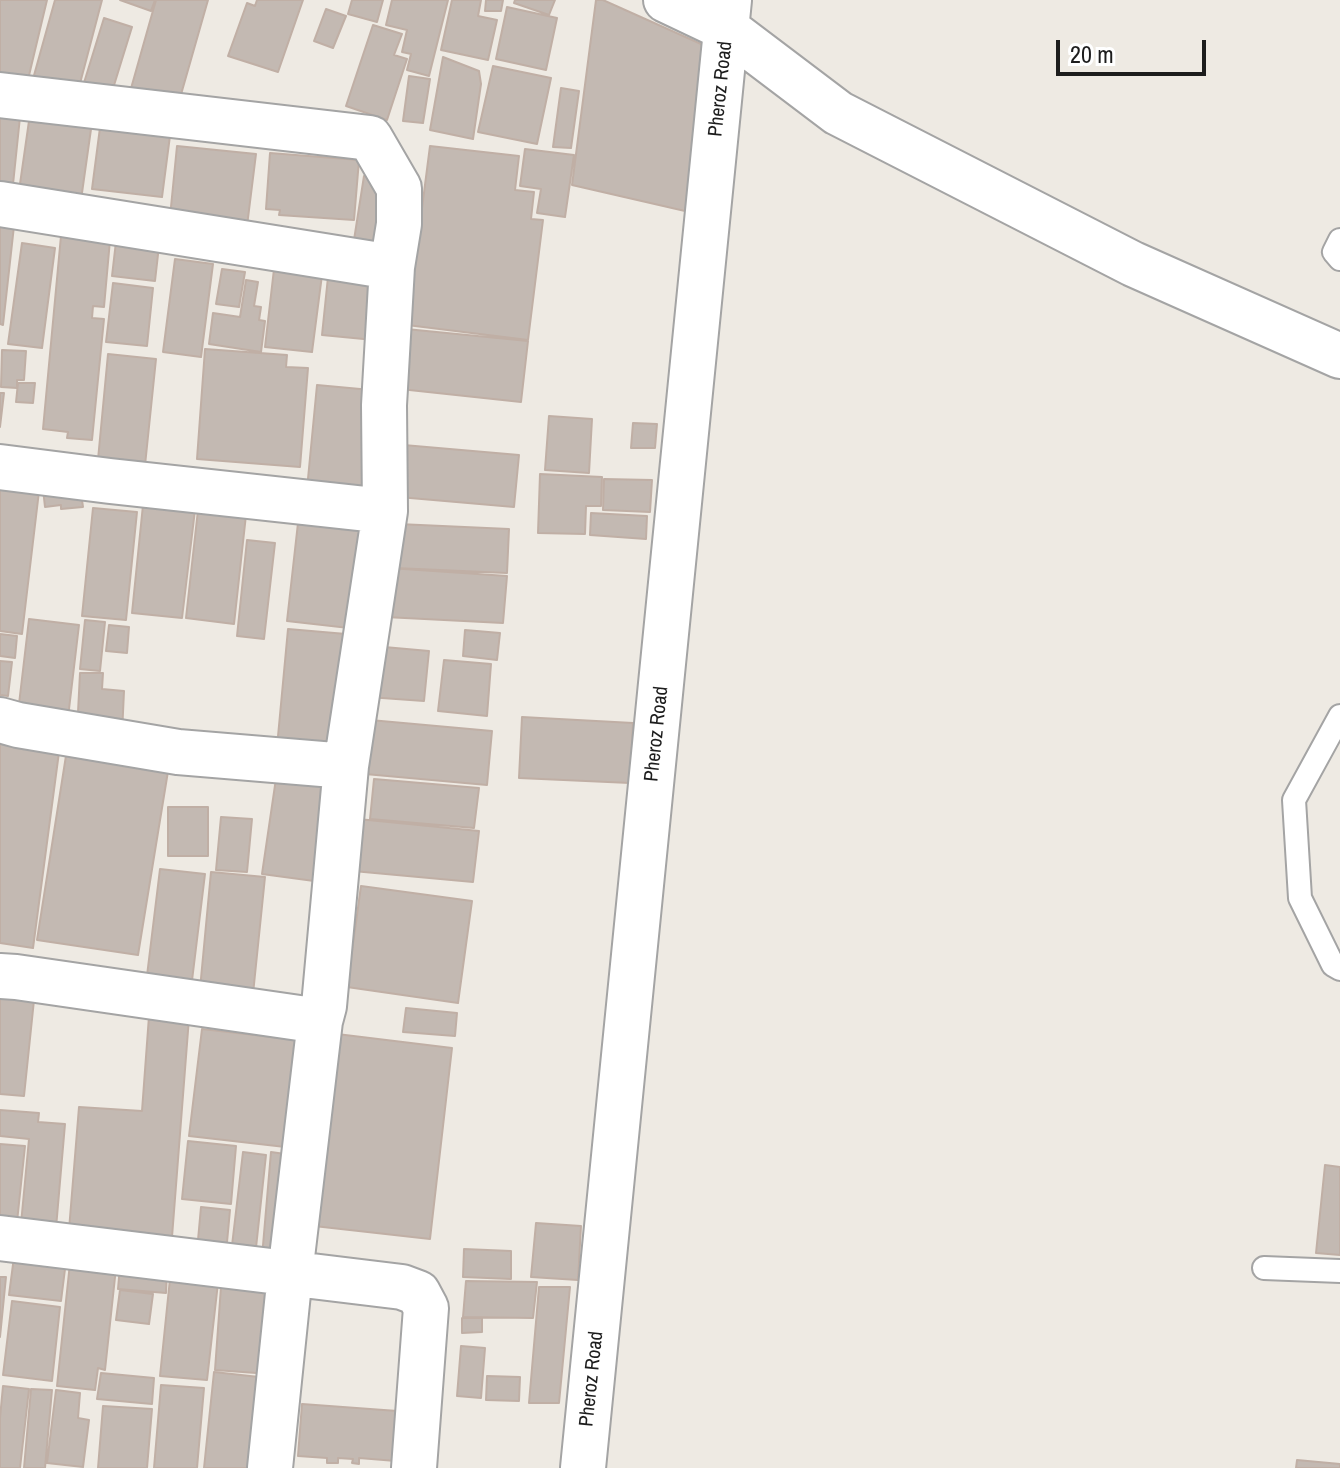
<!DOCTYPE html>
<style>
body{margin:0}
#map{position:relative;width:1340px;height:1468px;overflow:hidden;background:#eeeae3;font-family:"Archivo Narrow",sans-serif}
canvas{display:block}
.scale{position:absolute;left:1056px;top:40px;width:150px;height:36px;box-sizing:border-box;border:4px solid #1d1d1d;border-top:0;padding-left:10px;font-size:24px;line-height:28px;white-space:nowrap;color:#1d1d1d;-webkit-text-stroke:6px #fff;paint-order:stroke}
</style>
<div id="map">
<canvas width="1340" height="1468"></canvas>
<div class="scale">20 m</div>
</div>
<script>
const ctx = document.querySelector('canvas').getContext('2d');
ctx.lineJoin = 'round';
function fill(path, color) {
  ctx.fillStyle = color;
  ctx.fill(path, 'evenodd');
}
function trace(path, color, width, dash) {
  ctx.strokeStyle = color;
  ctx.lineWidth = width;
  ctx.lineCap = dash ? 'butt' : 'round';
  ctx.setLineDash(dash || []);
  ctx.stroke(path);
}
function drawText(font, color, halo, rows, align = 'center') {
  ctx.font = font + ' "Archivo Narrow",sans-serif';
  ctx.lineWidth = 7;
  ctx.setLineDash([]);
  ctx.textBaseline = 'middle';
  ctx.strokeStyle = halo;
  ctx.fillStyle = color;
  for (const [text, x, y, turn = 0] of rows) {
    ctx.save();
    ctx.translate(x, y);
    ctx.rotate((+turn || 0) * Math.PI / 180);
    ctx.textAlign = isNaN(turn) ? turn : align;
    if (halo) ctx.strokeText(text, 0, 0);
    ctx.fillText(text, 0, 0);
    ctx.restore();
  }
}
const building = new Path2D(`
 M0,0H47L26,88L0,82Z
 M55,0H102L78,91L33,79Z
 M120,0H155L151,11Z
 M156,0H208L178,105L130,92Z
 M257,0H303L278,72L228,56L247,3L255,6Z
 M352,0H383L377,22L348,14Z
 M392,0H448L429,76L407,70L411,54L402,52L407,30L386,25Z
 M452,0H481L478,16L497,20L488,60L441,50Z
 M486,0H503L501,11H485Z
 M515,0H555L549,15L514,3Z
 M596,0H603L710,48L685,211L572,185Z
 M507,7L557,18L546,70L496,59Z
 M326,9L346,16L333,48L314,41Z
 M104,18L132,27L111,95L83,86Z
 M373,25L402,34L394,55L407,59L387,120L346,106Z
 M443,57L479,71L481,84L473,139L430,130Z
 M493,66L551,78L537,144L478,132Z
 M409,76L430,79L423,123L403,121Z
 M561,88L579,91L571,148L553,147Z
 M30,114L92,122L80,207L18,198Z
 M0,115L20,117L12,194L0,192Z
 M101,120L171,128L162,197L92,189Z
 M177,146L256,154L247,226L170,217Z
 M430,146L519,156L515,190L534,192L531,219L543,220L528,340L407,325Z
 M525,149L574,155L565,217L537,213L541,189L520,186Z
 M270,153L359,160L354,220L279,215L280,210L266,209Z
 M364,176L388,180L379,243L354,240Z
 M0,216L15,217L3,325L0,324Z
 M62,225L111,229L104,307L93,306L92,318L104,319L92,440L67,438L68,432L43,429Z
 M117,233L160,237L155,281L112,276Z
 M22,243L55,248L42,348L8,344Z
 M175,259L213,264L201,357L163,352Z
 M222,269L245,272L239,307L216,304Z
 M274,269L322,275L312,352L265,347Z
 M328,277L380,282L374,340L322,335Z
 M246,280L258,282L254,306L261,307L259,320L265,321L261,352L209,344L213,313L240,317Z
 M113,283L153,288L147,346L106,342Z
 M406,329L528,341L521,402L400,389Z
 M205,349L287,355L286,367L308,368L300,467L197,459Z
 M2,350L26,351L24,380H17V388L1,387Z
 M108,354L156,359L144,475L97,470Z
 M18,383H35L33,403L16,402Z
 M317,385L371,390L361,494L307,489Z
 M0,393H4L0,427Z
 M549,416L592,419L589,473L545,470Z
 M633,423L657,424L655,448H631Z
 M392,444L519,455L514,507L387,496Z
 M540,474L602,477L601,506H586L585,534L538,533Z
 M0,479L40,483L22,634L0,631Z
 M604,479L652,480L650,512L603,510Z
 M79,480L83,507L61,509V505L45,507L43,489Z
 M143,505L195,510L182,618L132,613Z
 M93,508L137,512L126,620L82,616Z
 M198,510L246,515L234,624L186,618Z
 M591,513L647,516L646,539L590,535Z
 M299,514L361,521L349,628L287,621Z
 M398,524L509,529L507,573L395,568Z
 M247,540L275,543L264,639L237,636Z
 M389,568L507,576L503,623L385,617Z
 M29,619L79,625L67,726L17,721Z
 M85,620L105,622L100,671L80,669Z
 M109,625L129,627L127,653L106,651Z
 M288,629L346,634L335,751L277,747Z
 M465,630L500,633L497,660L463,656Z
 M0,634L17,636L15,658L0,656Z
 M373,646L429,651L424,701L368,697Z
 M444,660L491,664L487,716L438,711Z
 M0,661L12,662L8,696L0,695Z
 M80,673H103L102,689L124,691L122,734L77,732Z
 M522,717L633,723L630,783L519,778Z
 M370,720L492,731L487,785L365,774Z
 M0,729L61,737L33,948L0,943Z
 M68,743L170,759L138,955L37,940Z
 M278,765L330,772L314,881L262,874Z
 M374,779L479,788L474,828L370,819Z
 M168,807H208V856H168Z
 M221,817L252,819L247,872L216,870Z
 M358,819L479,831L473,882L353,871Z
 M160,869L205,874L190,997L145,992Z
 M211,872L265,877L253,994L200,989Z
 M361,886L472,901L458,1003L347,987Z
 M0,978L36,981L24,1096L0,1094Z
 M406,1008L457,1013L455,1036L403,1032Z
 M149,1016L189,1018L172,1237L69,1230L79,1107L142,1111Z
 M202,1029L307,1041L294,1148L189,1136Z
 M337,1034L452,1048L430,1239L314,1226Z
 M0,1110L39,1113L38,1122L65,1124L56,1228L21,1224L29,1139L0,1136Z
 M188,1141L236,1146L231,1204L182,1199Z
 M0,1144L25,1146L17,1222L0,1221Z
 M243,1152L266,1155L255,1257L231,1254Z
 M271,1152L292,1155L283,1259L262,1257Z
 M1325,1165L1340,1167V1255L1316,1253Z
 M201,1207L230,1210L226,1253L197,1251Z
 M536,1223L581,1226L578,1280L531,1277Z
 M464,1249L511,1251V1279L463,1277Z
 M14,1257L66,1261L61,1301L9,1295Z
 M70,1263L116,1268L105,1370L98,1368L95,1390L57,1386Z
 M120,1266L167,1270L166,1293L118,1289Z
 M171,1269L219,1274L207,1380L160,1376Z
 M222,1273L276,1277L270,1374L215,1370Z
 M0,1277H6L0,1337Z
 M466,1281L537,1282L533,1318L463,1317Z
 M539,1287H570L559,1403H529Z
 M120,1290L153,1294L149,1324L116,1320Z
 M12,1301L60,1307L52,1381L3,1375Z
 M462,1318H482V1332L462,1333Z
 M461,1346L485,1348L481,1398L457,1396Z
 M214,1372L268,1378L259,1468H204Z
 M101,1373L154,1378L152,1404L97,1399Z
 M487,1376L520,1377L519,1401L486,1400Z
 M161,1385L204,1388L197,1468H154Z
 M3,1386L29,1389L20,1468H0V1418Z
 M31,1389L52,1390L45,1468H24Z
 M56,1390L80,1393L78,1418L89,1420L83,1467L47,1463Z
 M302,1404L411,1412L408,1462L359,1458V1464L352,1463L353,1459L338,1458V1463H327V1458L298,1456Z
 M103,1406L152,1409L147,1468H98Z
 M1297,1460L1340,1464V1468H1296Z`);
fill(building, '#c3b9b2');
trace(building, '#c0afa5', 2);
const service = new Path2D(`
 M1340,240L1334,252L1340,259
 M1340,716L1294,800L1300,898L1333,965L1340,969
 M1264,1268L1340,1271`);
const minor = new Path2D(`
 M666,0L727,29L838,113L1133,264L1340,356
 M0,95L370,138L399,188V224L392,267L384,405L385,511L346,766L324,1006L320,1021L290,1274L270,1468
 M0,204L392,267
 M0,467L110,481L385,511
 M0,720L18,725L178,752L346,766
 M0,976L16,977L320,1021
 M0,1238L402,1287L418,1293L426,1308L414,1468
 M583,1468L729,0`);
trace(service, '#a4a4a4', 26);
trace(minor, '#a4a4a4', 48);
trace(service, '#fff', 22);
trace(minor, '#fff', 44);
drawText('20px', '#1d1d1d', '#fff', [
 ["Pheroz Road",721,89,-84],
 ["Pheroz Road",657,734,-84],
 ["Pheroz Road",592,1379,-84]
]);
</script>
